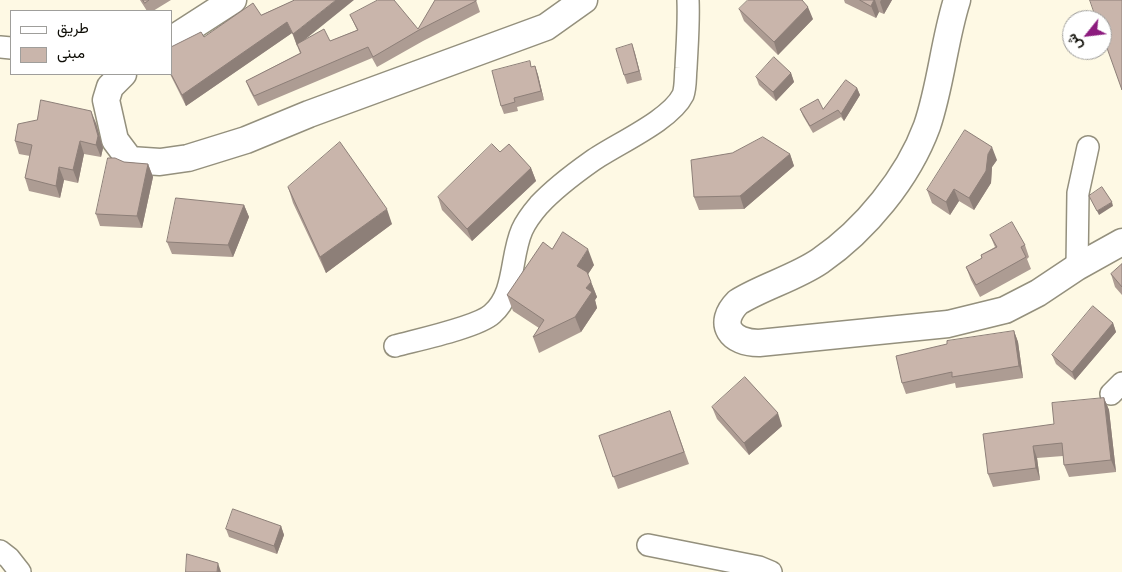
<!DOCTYPE html>
<meta charset="utf-8">
<style>
body{margin:0}
#map{position:relative;width:1122px;height:572px;overflow:hidden;background:#fef9e4;font-family:"Fira Sans",Vazirmatn,sans-serif}
canvas{display:block}
.legend{position:absolute;left:10px;top:10px;width:162px;height:65px;box-sizing:border-box;background:#fff;border:1px solid #9f9e9b;margin:0;padding:6px 9px;list-style:none;font-size:15px;color:#0e0d06}
.legend li{display:flex;align-items:center;gap:10px;height:25px}
.legend b{width:25px;border:1px solid #9f9e9b}
.north{position:absolute;left:1062px;top:10px;width:50px;height:50px;box-sizing:border-box;background:#fff;border:1px solid #9f9e9b;border-radius:50%;rotate:241deg;font-size:14px;font-weight:700;line-height:20px;text-align:center;color:#0e0d06}
.north::after{content:'';display:block;margin:auto;width:18px;height:22px;background:#8c1b7e;clip-path:polygon(50% 0,100% 100%,50% 72%,0 100%)}
</style>
<div id="map">
<canvas width="1122" height="572"></canvas>
<ul class="legend">
<li><b style="height:6px;background:#fff"></b>طريق</li>
<li><b style="height:14px;background:#c9b5ab"></b>مبنى</li>
</ul>
<div class="north">ش</div>
</div>
<script>
const ctx = document.querySelector('canvas').getContext('2d');
ctx.lineJoin = 'round';
function trace(path, color, width, dash) {
  ctx.strokeStyle = color;
  ctx.lineWidth = width;
  ctx.lineCap = dash ? 'butt' : 'round';
  ctx.setLineDash(dash || []);
  ctx.stroke(path);
}
function fill(path, color) {
  ctx.fillStyle = color;
  ctx.fill(path, 'evenodd');
}
const minor = new Path2D(`
 M0,47L11,48
 M1077,267L1078,193L1088,147
 M395,346C417,340 478,327 492,314C516,293 510,257 522,230C526,221 533,212 539,205C553,190 575,173 592,161C616,144 670,121 683,95C686,87 685,76 686,68C687,46 689,23 688,0
 M1111,394L1122,383
 M648,545L759,567L771,572
 M0,551L9,558L20,572`);
const tertiary = new Path2D(`
 M957,0C944,41 941,85 927,126C908,178 865,230 820,261C795,278 764,286 738,302C716,324 731,343 759,343L948,324L1005,310L1038,293L1077,267L1122,242
 M171,40L233,0
 M123,74L110,87L106,100L115,140L130,160L160,162L188,158L246,140L309,114L546,27L584,0`);
trace(minor, '#94907d', 24);
trace(tertiary, '#94907d', 29);
trace(minor, '#fff', 21);
trace(tertiary, '#fff', 26);
fill(new Path2D(`
 M140,0H171L153,11H147Z
 M295,0L301,42L330,41L357,30L350,15L418,29L476,0L480,12L423,41L377,67L372,58L258,106L250,91L246,81L300,53L292,33L186,106L170,74H171L204,37L261,15Z
 M844,0H892L884,14L879,12L876,18L845,3Z
 M739,9L813,19L778,55L744,21Z
 M632,44L642,80L627,84L624,75Z
 M535,66L538,75L544,100L517,107L518,111L504,114L501,106L532,67Z
 M791,73L794,82L776,101L759,85L756,77Z
 M857,88L860,95L844,121L841,117L813,133L803,116L800,109H823Z
 M96,123L103,148L101,157L84,154L78,183L64,180L60,198L29,191L25,178L30,156L19,154L15,141Z
 M790,154L794,166L744,209L699,210L694,197Z
 M997,160L992,167L991,183L974,210L959,201L950,215L932,203L927,190Z
 M124,162L148,164L153,177L142,228L100,226L96,214Z
 M531,168L536,181L472,241L442,210L438,197Z
 M288,187L392,224L326,273L293,203Z
 M244,205L249,217L233,257L172,254L167,242Z
 M990,235L1025,245L1029,257L1027,259L1031,269L980,297L971,280L966,267L982,259L981,255L995,247Z
 M552,249L594,265L588,274L597,297L595,300L597,308L581,332L539,353L533,337L539,328L513,311L507,295Z
 M1122,264V295L1115,287L1111,274Z
 M1113,323L1116,332L1075,380L1056,364L1052,355Z
 M1014,331L1018,342L1023,378L956,388L955,383L906,394L902,383Z
 M1104,398L1109,410L1116,472L1069,477L1064,465L1063,456L1037,458L1040,480L993,487L988,474L1054,424Z
 M712,407L782,426L749,455L717,419Z
 M670,411L689,464L618,489L599,436Z
 M281,526L284,535L277,554L229,537L226,529Z`), '#ad9c93');
fill(new Path2D(`
 M336,0H354L297,46L293,34Z
 M874,0H875L879,12L876,18L871,6Z
 M881,0H892L884,14L880,2Z
 M808,7L813,19L778,55L774,42Z
 M287,22L292,33L186,106L182,95Z
 M632,44L635,53L642,80L639,71Z
 M535,66L538,75L544,100L541,91Z
 M791,73L794,82L776,101L773,92Z
 M857,88L860,95L844,121L841,114Z
 M91,111L96,123L103,148L101,157L96,145Z
 M80,141L84,154L78,183L73,170Z
 M992,147L997,160L992,167L991,183L974,210L969,198L988,154Z
 M790,154L794,166L744,209L740,196Z
 M148,164L153,177L142,228L137,216Z
 M59,167L64,180L60,198L56,186Z
 M531,168L536,181L472,241L467,229Z
 M954,189L959,201L950,215L946,202Z
 M1112,202L1113,206L1099,215L1097,211Z
 M244,205L249,217L233,257L228,245Z
 M387,209L392,224L326,273L320,257Z
 M588,249L594,265L583,282L577,266Z
 M591,282L597,297L595,300L597,308L581,332L575,317L586,288Z
 M1113,323L1116,332L1075,380L1072,372Z
 M1014,331L1018,342L1023,378L1019,366Z
 M1104,398L1109,410L1116,472L1111,460Z
 M778,413L782,426L749,455L744,443Z
 M1033,446L1037,458L1040,480L1036,468Z
 M281,526L284,535L277,554L274,546Z
 M218,563L221,572H217Z`), '#8d7f78');
const building = new Path2D(`
 M143,0H149L145,3Z
 M295,0H336L293,34L287,22L182,95L171,74V47L201,32L204,37L253,3L261,15Z
 M378,0H394L418,29L435,0H476V1L419,30L373,57L368,47L254,96L246,81L301,53L297,44L324,29L330,41L358,30L350,15Z
 M748,0H802L808,7L774,42L739,9Z
 M860,0H874L871,6Z
 M1090,0H1122V90L1102,34V20H1097Z
 M632,44L639,71L624,75L616,49Z
 M774,57L791,73L773,92L756,77Z
 M530,61L531,67L535,66L541,91L514,98L515,102L501,106L492,71Z
 M846,80L857,88L841,114L838,110L810,126L800,109L818,99L823,109Z
 M41,100L91,111L98,136L96,145L80,141L73,170L59,167L56,186L25,178L32,145L15,141L18,124L37,120Z
 M965,130L992,147L988,154L986,171L969,198L954,189L946,202L927,190Z
 M763,137L790,154L740,196L694,197L691,160L732,153Z
 M340,142L387,209L320,257L288,187Z
 M492,144L500,152L509,144L531,168L467,229L438,197Z
 M108,158H115L124,162L148,164L137,216L96,214Z
 M1102,187L1112,202L1097,211L1089,196Z
 M176,198L244,205L228,245L167,242Z
 M1012,222L1025,245L1021,247L1026,257L976,285L966,267L982,258L981,255L997,247L990,235Z
 M563,232L588,249L577,266L587,272L591,282L586,288L592,292L575,317L533,337L544,320L507,295L543,242L552,249Z
 M1122,264V287L1111,274Z
 M1093,306L1113,323L1072,372L1052,355Z
 M1014,331L1019,366L952,377V372L902,383L896,356L947,344V341Z
 M745,377L778,413L744,443L712,407Z
 M1104,398L1111,460L1064,465L1062,443L1033,446L1036,468L988,474L983,434L1054,424L1052,403Z
 M670,411L684,452L613,477L599,436Z
 M233,509L281,526L274,546L226,529Z
 M187,554L218,563L217,572H186Z`);
fill(building, '#c9b5ab');
trace(building, '#8d7f78', 1);
</script>
